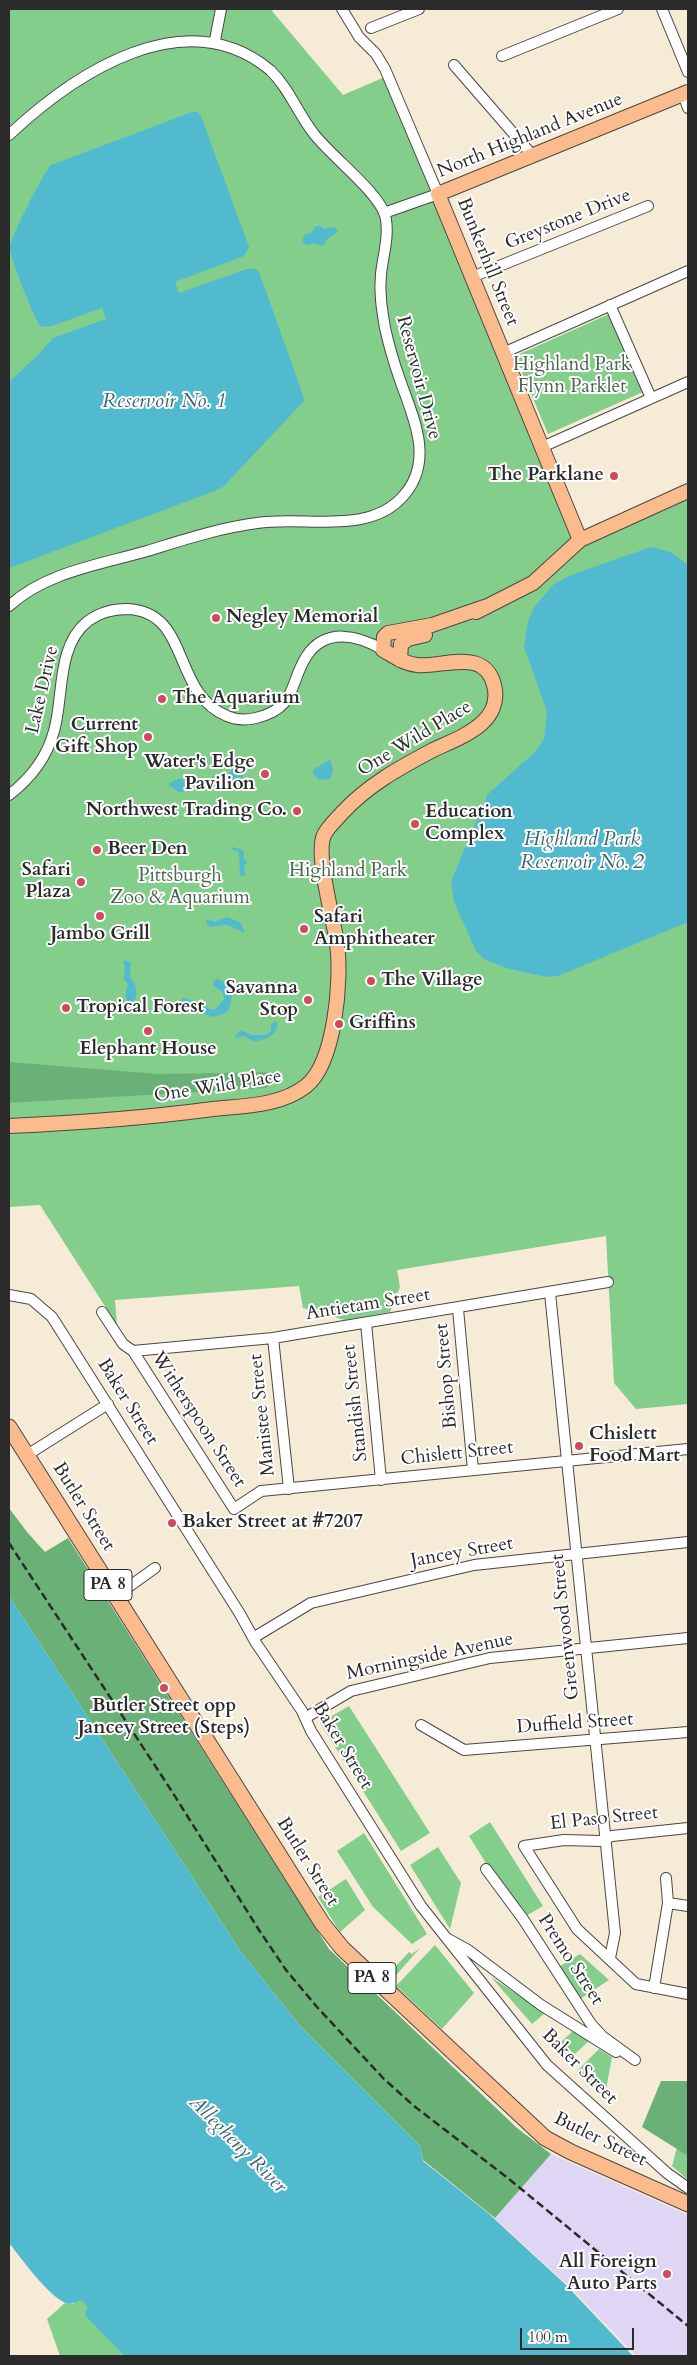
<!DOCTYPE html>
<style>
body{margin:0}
#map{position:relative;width:697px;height:2365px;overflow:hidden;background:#f5ebd7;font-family:Cardo,serif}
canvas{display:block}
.frame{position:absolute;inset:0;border:10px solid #2b2b2b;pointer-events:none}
.scale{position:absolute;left:520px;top:2328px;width:114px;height:22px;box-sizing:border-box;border:2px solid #2b2b2b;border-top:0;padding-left:6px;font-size:15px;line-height:18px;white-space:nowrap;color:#2b2b2b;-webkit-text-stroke:4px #fff;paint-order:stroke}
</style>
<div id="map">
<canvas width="697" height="2365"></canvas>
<div class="frame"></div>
<div class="scale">100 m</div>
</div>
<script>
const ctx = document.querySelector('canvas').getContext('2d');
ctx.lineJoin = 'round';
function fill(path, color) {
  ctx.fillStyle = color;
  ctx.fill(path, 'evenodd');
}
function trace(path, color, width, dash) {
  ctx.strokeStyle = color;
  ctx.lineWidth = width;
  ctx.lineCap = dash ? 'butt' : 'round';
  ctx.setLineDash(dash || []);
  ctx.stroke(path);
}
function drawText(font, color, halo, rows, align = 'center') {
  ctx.font = font + ' Cardo,serif';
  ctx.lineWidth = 4;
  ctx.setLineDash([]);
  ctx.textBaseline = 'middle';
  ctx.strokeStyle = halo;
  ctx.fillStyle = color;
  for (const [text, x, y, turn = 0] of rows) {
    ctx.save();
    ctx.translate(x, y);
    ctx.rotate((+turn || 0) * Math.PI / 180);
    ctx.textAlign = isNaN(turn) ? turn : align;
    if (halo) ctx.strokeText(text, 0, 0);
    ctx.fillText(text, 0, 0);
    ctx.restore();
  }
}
fill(new Path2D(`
 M551,2154L688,2215V2356H636L573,2290L495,2218Z`), '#dfd5f5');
fill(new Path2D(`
 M9,9H274L272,11L343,95L387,76L580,540L688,494V1404L636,1409L614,1383L606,1236L397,1270L400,1287L390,1312L345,1320L303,1308L299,1286L115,1300L117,1325L40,1205L9,1207Z
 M609,314L643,392L548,434L515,356Z
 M349,1706L430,1833L401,1851L320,1723Z
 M490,1822L543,1906L521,1919L469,1836Z
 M364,1833L427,1934L412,1944L373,1907L337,1851Z
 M438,1847L461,1883L450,1929L410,1865Z
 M346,1879L365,1910L340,1932L318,1897Z
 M435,1945L474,1993L442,2029L396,1986Z
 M420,1948L391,1981L386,1977L409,1952L412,1954Z
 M580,1954L609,1980L574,2003L554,1970Z
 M491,1977L545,2013L532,2024Z
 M573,2031L589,2041L566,2062L553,2049Z
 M599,2049L612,2057L605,2095L577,2071Z
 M688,2106V2180L672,2166Z
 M81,2299L87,2306L86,2315L124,2356H60L47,2319L65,2303L73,2304Z`), '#83ce8b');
fill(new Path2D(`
 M9,1062L158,1074L280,1072L266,1088L9,1103Z
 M9,1508L27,1532L45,1552L68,1538L329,1949L517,2128L551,2154L495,2218L423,2160L420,2146L301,2027L241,1952L9,1596Z
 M661,2081H688V2156L642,2127Z`), '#6ab177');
fill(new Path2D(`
 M192,112H198L201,116L249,247L244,256L175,282L179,293L247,269H256L259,272L303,395L304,401L223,487L217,490L9,568V382L39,354L53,338L106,319L102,308L52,326L41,327C35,320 10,258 10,248C11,236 43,174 51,165Z
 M319,225L324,229L335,227L338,232L328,238L323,246L315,243L308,245L302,243L304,235L311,233L315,227Z
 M651,547L671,552L688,565V922L558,976L546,977L506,968L484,959L476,951L454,902L451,881L488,794L535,752L544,739L547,711L524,647L528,621L535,606L554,584L571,575Z
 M330,760L333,771L330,779L319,780L313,773L314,769Z
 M235,766L244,770C243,777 241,784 234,787L223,780L218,781L215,785L213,783L212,776L228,774Z
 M178,779H183L186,790L180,793L168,784Z
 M232,847L240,849L244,852V860L248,862L244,866L245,875L240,876L239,852L231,849Z
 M227,917L241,923L245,933L227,925L210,927L206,923L207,919L215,922Z
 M125,960L131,963L130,977C136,983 137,989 136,998L132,1002L128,1001L125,996L128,984L124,979L125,967L123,963Z
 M218,979C233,986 235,999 227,1012L214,1017L201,1013H185L177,1010L175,1006L183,998C196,1000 203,1008 215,1010L224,999L223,993L213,985L214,980Z
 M275,1021L278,1024C275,1037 267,1038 255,1042L244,1036L237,1038L235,1035L242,1030L251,1035H266L271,1031V1025Z
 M9,1596L241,1952L301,2027L420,2146L423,2161L488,2213L567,2286L633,2356H124L85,2315L87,2306L81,2300C76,2302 72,2305 66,2303C49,2297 21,2258 9,2243Z`), '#51bacf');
const minor = new Path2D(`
 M342,9L359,37L376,54L385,69L438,194L384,213
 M662,9L688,72
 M371,28L419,9
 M215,40L221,9
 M502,56L618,9
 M454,65L533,156
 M683,94L688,108
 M9,135C75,73 185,0 270,70C289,88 298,114 314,134C332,157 378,192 385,215C390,234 383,255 381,274C379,293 382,310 385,328C389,346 394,363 400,380C413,417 434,459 405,494C370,537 304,515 257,523C219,528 183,540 147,551C99,565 46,572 9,606
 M472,277L648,206
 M610,305L651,398
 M503,353L688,271
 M542,447L688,382
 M9,795C30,779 47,757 54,731C64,697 56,646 88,621C99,613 113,609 127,609C191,611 171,693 227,716C236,720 247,720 256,718C297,708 289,684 306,657C325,627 358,635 383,650
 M550,1293L615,1933L610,1958
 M9,1295L31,1299L52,1317L240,1614L256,1643L302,1711L311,1731L421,1906L547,2065L667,2173L688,2188
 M458,1309L473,1470
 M102,1312L123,1344L133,1351L234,1509L261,1491L688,1449
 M366,1323L381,1480
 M273,1338L289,1489
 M133,1351L273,1338L608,1282
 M27,1455L108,1404
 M116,1596L155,1568
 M253,1638L311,1603L474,1565L688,1542
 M305,1718L351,1691L490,1658L688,1638
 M421,1725L464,1750L688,1732
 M688,1828L612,1836L600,1841L564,1840L524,1846L577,1929L636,1984L688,1994
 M486,1869L523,1919L591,2024L602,2036L635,2060
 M668,1903L688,1906
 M448,1939L468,1950L541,2005L616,2052
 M654,1988L668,1903L666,1878`);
const major = new Path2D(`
 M580,540L438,194L688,92
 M476,612L533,583L580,540L688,491
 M400,660L401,644L408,639L425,635
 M9,1126C77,1123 145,1118 213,1109C243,1106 281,1106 306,1086C335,1063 342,980 337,944C334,919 315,856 324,835C328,827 336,820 342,813C368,785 399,768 433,750C450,742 469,735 482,723C491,715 497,703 495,690C488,645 442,668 417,665C404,664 394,656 383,650L384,637L388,633L432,625L484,607`);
const highway = new Path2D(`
 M9,1427L322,1923L342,1948L545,2138L571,2152L688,2204`);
trace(minor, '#494845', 12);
trace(major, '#494845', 16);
trace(highway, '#494845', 17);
trace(minor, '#fff', 10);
trace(major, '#fbbb8c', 14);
trace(highway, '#fbbb8c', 15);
trace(new Path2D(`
 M9,1543L171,1790L259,1930L286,1970L317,2007L384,2079L414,2106L509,2179L688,2326`), '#2b2b2b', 2.5, [8, 4]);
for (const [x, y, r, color] of [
 [614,476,5,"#d1495b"],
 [216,618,5,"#d1495b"],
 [162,699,5,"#d1495b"],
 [148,737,5,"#d1495b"],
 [265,774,5,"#d1495b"],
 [297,811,5,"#d1495b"],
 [415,824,5,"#d1495b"],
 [97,850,5,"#d1495b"],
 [81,882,5,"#d1495b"],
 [100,916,5,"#d1495b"],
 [304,929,5,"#d1495b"],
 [371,981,5,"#d1495b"],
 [308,1000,5,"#d1495b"],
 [66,1008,5,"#d1495b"],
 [339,1024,5,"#d1495b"],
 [148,1031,5,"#d1495b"],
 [579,1446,5,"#d1495b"],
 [172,1523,5,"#d1495b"],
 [164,1688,5,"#d1495b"],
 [667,2274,5,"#d1495b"]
]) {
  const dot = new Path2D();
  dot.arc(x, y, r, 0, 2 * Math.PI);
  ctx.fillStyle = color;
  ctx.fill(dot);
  trace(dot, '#fff', 2);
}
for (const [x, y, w] of [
 [108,1585,48],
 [372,1978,48]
]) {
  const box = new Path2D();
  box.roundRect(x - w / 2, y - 15.5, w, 31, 4);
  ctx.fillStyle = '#fff';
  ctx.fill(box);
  trace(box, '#2b2b2b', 1);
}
drawText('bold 18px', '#2b2b2b', null, [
 ["PA 8",108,1585],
 ["PA 8",372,1978]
]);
drawText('19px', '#2b2b2b', '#fff', [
 ["North Highland Avenue",530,136,-22],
 ["Greystone Drive",568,220,-22],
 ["Bunkerhill Street",487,262,68],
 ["Reservoir Drive",418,378,75],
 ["Lake Drive",43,690,-77],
 ["One Wild Place",415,739,-31],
 ["One Wild Place",218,1087,-9],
 ["Antietam Street",368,1305,-9],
 ["Bishop Street",447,1376,-95],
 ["Baker Street",127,1402,58],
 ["Standish Street",356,1403,-96],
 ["Manistee Street",263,1415,-96],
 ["Witherspoon Street",198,1420,57],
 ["Chislett Street",457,1454,-6],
 ["Butler Street",83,1507,58],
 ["Jancey Street",462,1553,-10],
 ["Greenwood Street",566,1627,-96],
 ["Morningside Avenue",430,1657,-12],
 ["Duffield Street",575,1724,-4],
 ["Baker Street",342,1746,59],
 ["El Paso Street",604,1819,-6],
 ["Butler Street",307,1862,58],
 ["Premo Street",570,1960,57],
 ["Baker Street",579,2067,45],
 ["Butler Street",600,2140,26]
]);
drawText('19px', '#4a644d', '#fff', [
 ["Highland Park",572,366],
 ["Flynn Parklet",572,388],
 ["Highland Park",348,872],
 ["Pittsburgh",180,877],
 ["Zoo & Aquarium",180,899]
]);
drawText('bold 19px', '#2b2b2b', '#fff', [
 ["The Parklane",604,476,"right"],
 ["Negley Memorial",226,618],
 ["The Aquarium",172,699],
 ["Current",138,726,"right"],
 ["Gift Shop",138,748,"right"],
 ["Water's Edge",255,763,"right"],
 ["Pavilion",255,785,"right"],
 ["Northwest Trading Co.",287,811,"right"],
 ["Education",425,813],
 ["Complex",425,835],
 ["Beer Den",107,850],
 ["Safari",71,871,"right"],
 ["Plaza",71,893,"right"],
 ["Safari",314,918],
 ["Amphitheater",314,940],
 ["Jambo Grill",100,935,"center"],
 ["The Village",381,981],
 ["Savanna",298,989,"right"],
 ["Stop",298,1011,"right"],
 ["Tropical Forest",76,1008],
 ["Griffins",349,1024],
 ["Elephant House",148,1050,"center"],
 ["Chislett",589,1435],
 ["Food Mart",589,1457],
 ["Baker Street at #7207",182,1523],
 ["Butler Street opp",164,1707,"center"],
 ["Jancey Street (Steps)",164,1729,"center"],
 ["All Foreign",657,2263,"right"],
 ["Auto Parts",657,2285,"right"]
], 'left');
drawText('italic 20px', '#3a646d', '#fff', [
 ["Reservoir No. 1",164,402],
 ["Highland Park",582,840],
 ["Reservoir No. 2",582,863],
 ["Allegheny River",237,2145,45]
]);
</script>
